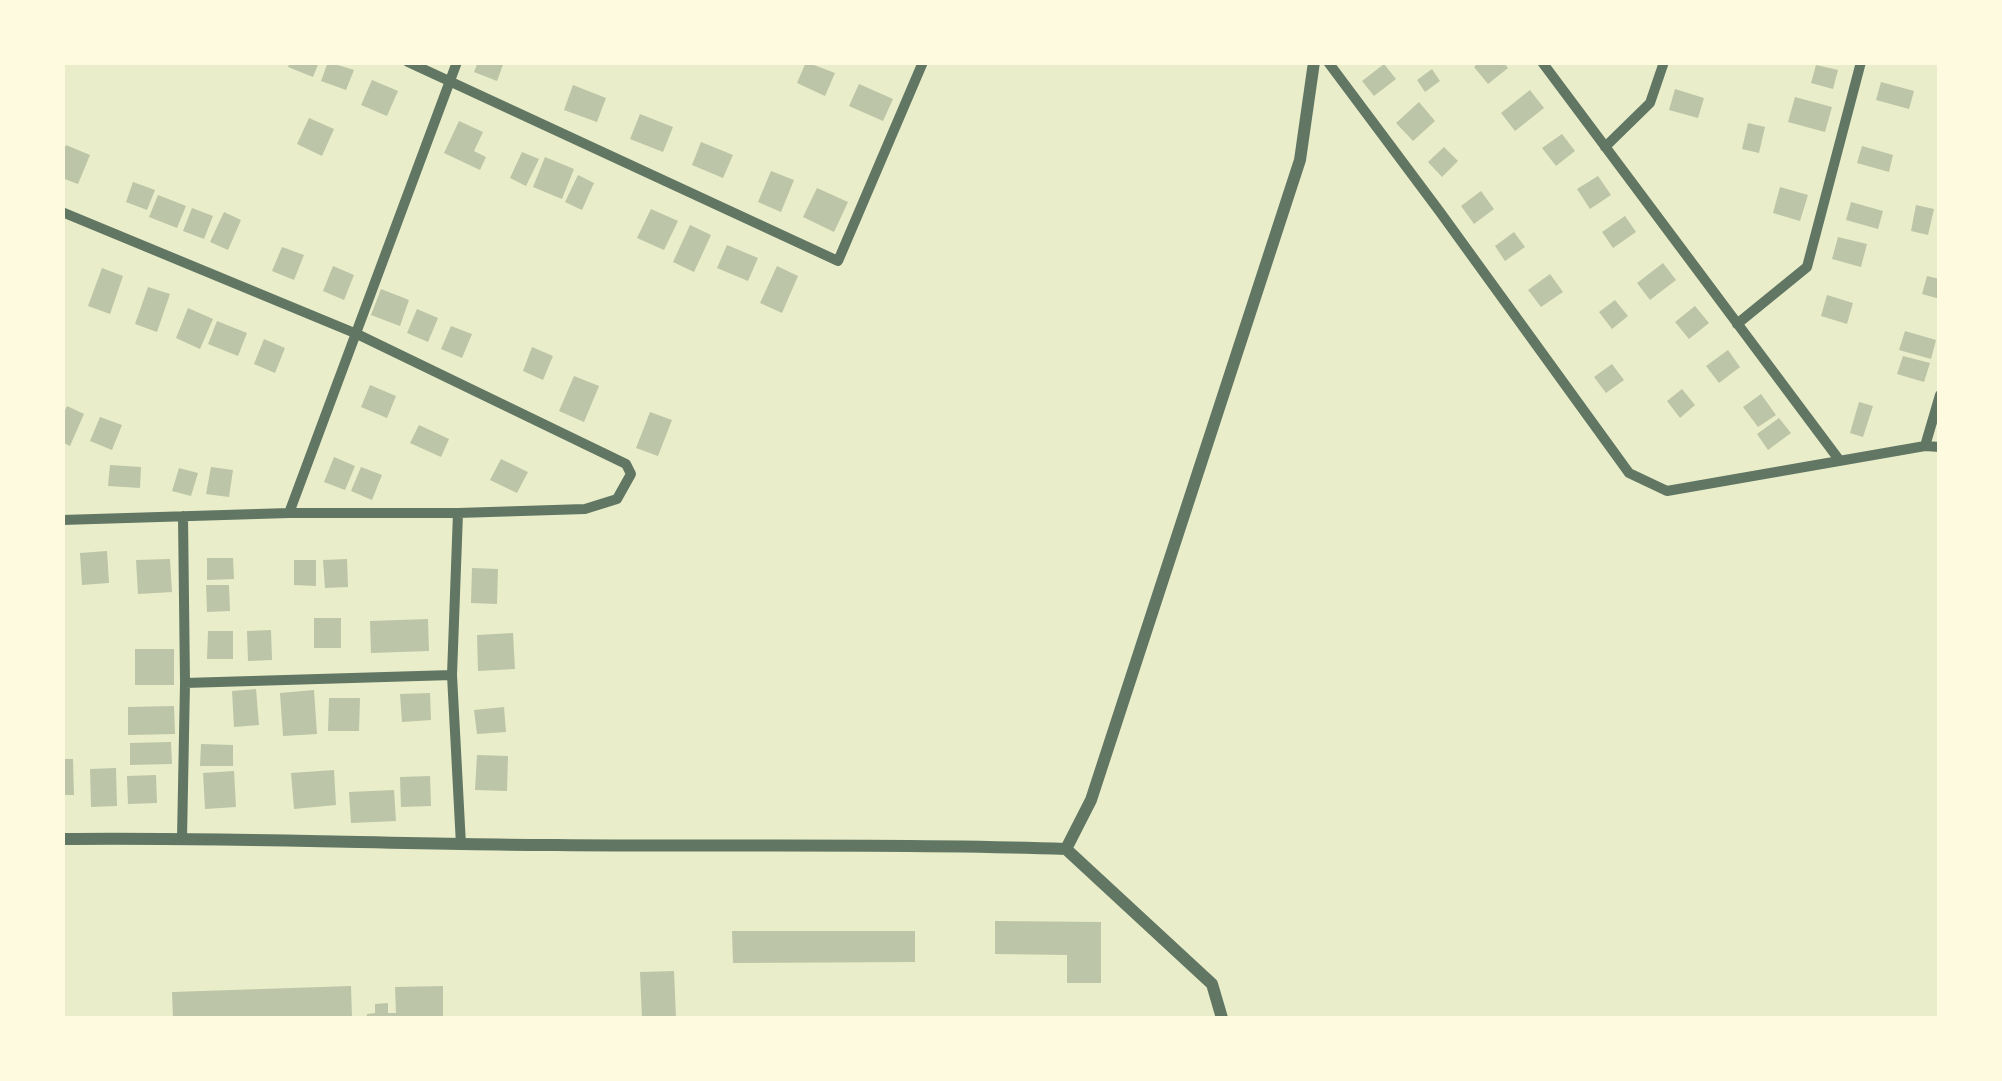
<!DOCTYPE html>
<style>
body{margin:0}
#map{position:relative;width:2002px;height:1081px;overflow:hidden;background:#e9edc9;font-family:"Fira Sans",sans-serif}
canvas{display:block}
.frame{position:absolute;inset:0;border:65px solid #fefae0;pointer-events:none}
</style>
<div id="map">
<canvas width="2002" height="1081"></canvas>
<div class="frame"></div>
</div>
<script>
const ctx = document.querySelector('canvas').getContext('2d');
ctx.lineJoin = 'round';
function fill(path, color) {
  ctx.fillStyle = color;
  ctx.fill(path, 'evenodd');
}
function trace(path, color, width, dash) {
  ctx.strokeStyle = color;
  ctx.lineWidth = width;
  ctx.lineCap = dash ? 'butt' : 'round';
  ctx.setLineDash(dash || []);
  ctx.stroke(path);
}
fill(new Path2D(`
 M290,62H319L313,77L288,67Z
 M328,62L354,70L346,90L321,81Z
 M478,62H504L497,81L474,72Z
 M806,62L835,73L825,96L797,83Z
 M1479,62H1503L1508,68L1488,84L1474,67Z
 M1384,64L1396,79L1374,96L1362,81Z
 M1816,65L1838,70L1833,89L1811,83Z
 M1432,69L1440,81L1425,92L1417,80Z
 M372,80L398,91L387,116L361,105Z
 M1881,82L1914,91L1909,109L1876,100Z
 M859,84L893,99L883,121L849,106Z
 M573,85L606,98L597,122L564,110Z
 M1675,89L1704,98L1698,118L1669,110Z
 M1530,90L1544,108L1515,131L1501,113Z
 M1795,97L1832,107L1825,132L1788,122Z
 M1419,102L1435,121L1413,141L1396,123Z
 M640,114L673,127L663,152L630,139Z
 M309,118L334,129L322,156L297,144Z
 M459,121L483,132L474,151L486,157L480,170L444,153Z
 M1748,123L1765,127L1759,153L1742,149Z
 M1562,134L1575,151L1556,166L1542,148Z
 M701,142L733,155L723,178L692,165Z
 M66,145L90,155L78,184L62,178V153Z
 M1862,146L1893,155L1889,172L1857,163Z
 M1444,147L1458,161L1442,177L1428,162Z
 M522,152L539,159L526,186L510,178Z
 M545,157L574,169L562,199L533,187Z
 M771,171L794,180L781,212L758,202Z
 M578,175L594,183L582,210L565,202Z
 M1598,176L1611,195L1590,209L1577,189Z
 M133,182L155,190L147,210L126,202Z
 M1780,187L1808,195L1800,221L1773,213Z
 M817,188L848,202L834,232L803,217Z
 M1481,191L1494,209L1474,224L1461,206Z
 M158,195L186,206L177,228L149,217Z
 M1851,202L1883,211L1878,229L1846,220Z
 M1916,205L1934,209L1928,235L1911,231Z
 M192,208L213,216L204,239L183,231Z
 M651,209L678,221L664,250L637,238Z
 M224,212L241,220L228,250L210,242Z
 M1625,216L1636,232L1613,248L1602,232Z
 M690,225L711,235L694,272L673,262Z
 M1514,232L1525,247L1505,261L1495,246Z
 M1838,237L1867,244L1861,267L1832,259Z
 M727,245L758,258L748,281L717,268Z
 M282,247L304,255L294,280L272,271Z
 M1663,263L1676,280L1650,300L1637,283Z
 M333,266L354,275L344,300L323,291Z
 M777,266L798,276L782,313L760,303Z
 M102,268L123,276L110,314L88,306Z
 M1550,274L1563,292L1541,307L1528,290Z
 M1927,276L1940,279V299L1922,294Z
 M148,287L170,294L157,332L135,324Z
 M381,289L409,300L400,326L371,315Z
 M1827,295L1853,303L1847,324L1821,316Z
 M1615,300L1628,316L1612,329L1599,312Z
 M1695,306L1709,323L1689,339L1675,322Z
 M188,308L213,319L200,349L176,338Z
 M417,309L438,318L428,342L407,333Z
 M217,321L247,333L238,356L208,344Z
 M451,326L472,334L462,358L441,349Z
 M1905,331L1936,340L1931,359L1899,350Z
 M264,339L285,348L275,373L254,364Z
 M532,347L553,356L543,380L523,371Z
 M1728,350L1740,367L1719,383L1706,366Z
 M1903,356L1930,363L1924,382L1897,374Z
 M1612,364L1624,380L1606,393L1594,377Z
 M574,376L599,386L584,422L559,411Z
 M370,385L396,396L387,418L361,407Z
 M1682,389L1695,405L1680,418L1667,401Z
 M1761,394L1776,415L1758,427L1743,407Z
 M1859,402L1873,406L1863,437L1850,433Z
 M67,406L84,414L70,446L62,442V416Z
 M650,412L672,420L658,456L636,448Z
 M100,417L122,425L112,450L90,441Z
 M1779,418L1791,433L1768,450L1757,434Z
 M419,425L449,439L441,457L410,443Z
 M334,457L355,466L345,490L324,482Z
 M501,459L528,472L517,493L490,480Z
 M110,465L141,467L140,488L108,486Z
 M211,467L233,470L229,497L206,494Z
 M361,467L382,475L372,500L351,491Z
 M179,468L198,473L191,496L172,491Z
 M107,551L109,583L82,585L80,553Z
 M207,558H233L234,579L207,580Z
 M170,559L172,592L138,594L136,560Z
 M347,559L348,587L325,588L323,560Z
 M294,560H316V586L294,585Z
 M472,568L498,569L497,604L471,603Z
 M206,585H229L230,611L207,612Z
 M314,618H341V648H314Z
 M428,619L429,651L371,653L370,621Z
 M271,630L272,660L248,661L247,631Z
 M208,631H233V659H207Z
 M513,633L515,669L478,671L477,635Z
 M135,649H174V685H135Z
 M256,689L259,725L234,727L232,691Z
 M314,690L317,734L283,736L280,693Z
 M430,693L431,720L402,722L400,694Z
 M329,698H360L359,731H328Z
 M174,706L175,734L128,735V707Z
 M504,707L506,732L477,734L474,710Z
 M171,742L172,764L130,765V743Z
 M201,744L233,745V766H200Z
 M477,755L508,756L507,791L475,790Z
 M62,759H73L74,795H62Z
 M116,768L117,806L91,807L90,769Z
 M334,770L336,805L294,809L291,773Z
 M234,771L236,807L205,809L203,773Z
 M156,775L157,803L128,804L127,776Z
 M430,776L431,806L401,807L400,777Z
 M394,790L396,821L351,823L349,792Z
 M995,921L1101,922V983H1067V955L995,954Z
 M732,931H915V962L733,963Z
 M674,971L676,1018H642L640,972Z
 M351,986L352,1018H173L172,992Z
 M443,986V1018H367V1014L375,1013V1004L388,1003V1013H396L395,987Z`), '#bcc5a7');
trace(new Path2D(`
 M408,62L838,261L923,62
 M457,62L289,513H458L452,675L461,845
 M1328,62L1440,212L1629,473L1667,491L1925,446L1940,447
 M1542,62L1840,461
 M1605,147L1650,103L1664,62
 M62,212L357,334L626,464L631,474L617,499L585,509L458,513
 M1737,324L1807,267L1861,62
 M1925,446L1940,395
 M62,520L289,513
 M185,683L452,675
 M182,839L185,683L183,516`), '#617663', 10);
trace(new Path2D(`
 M62,839C227,837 392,844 557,845C726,847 896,843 1066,849
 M1066,849L1091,800L1300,160L1314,62
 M1066,849L1212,984L1222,1018`), '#617663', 12);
</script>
